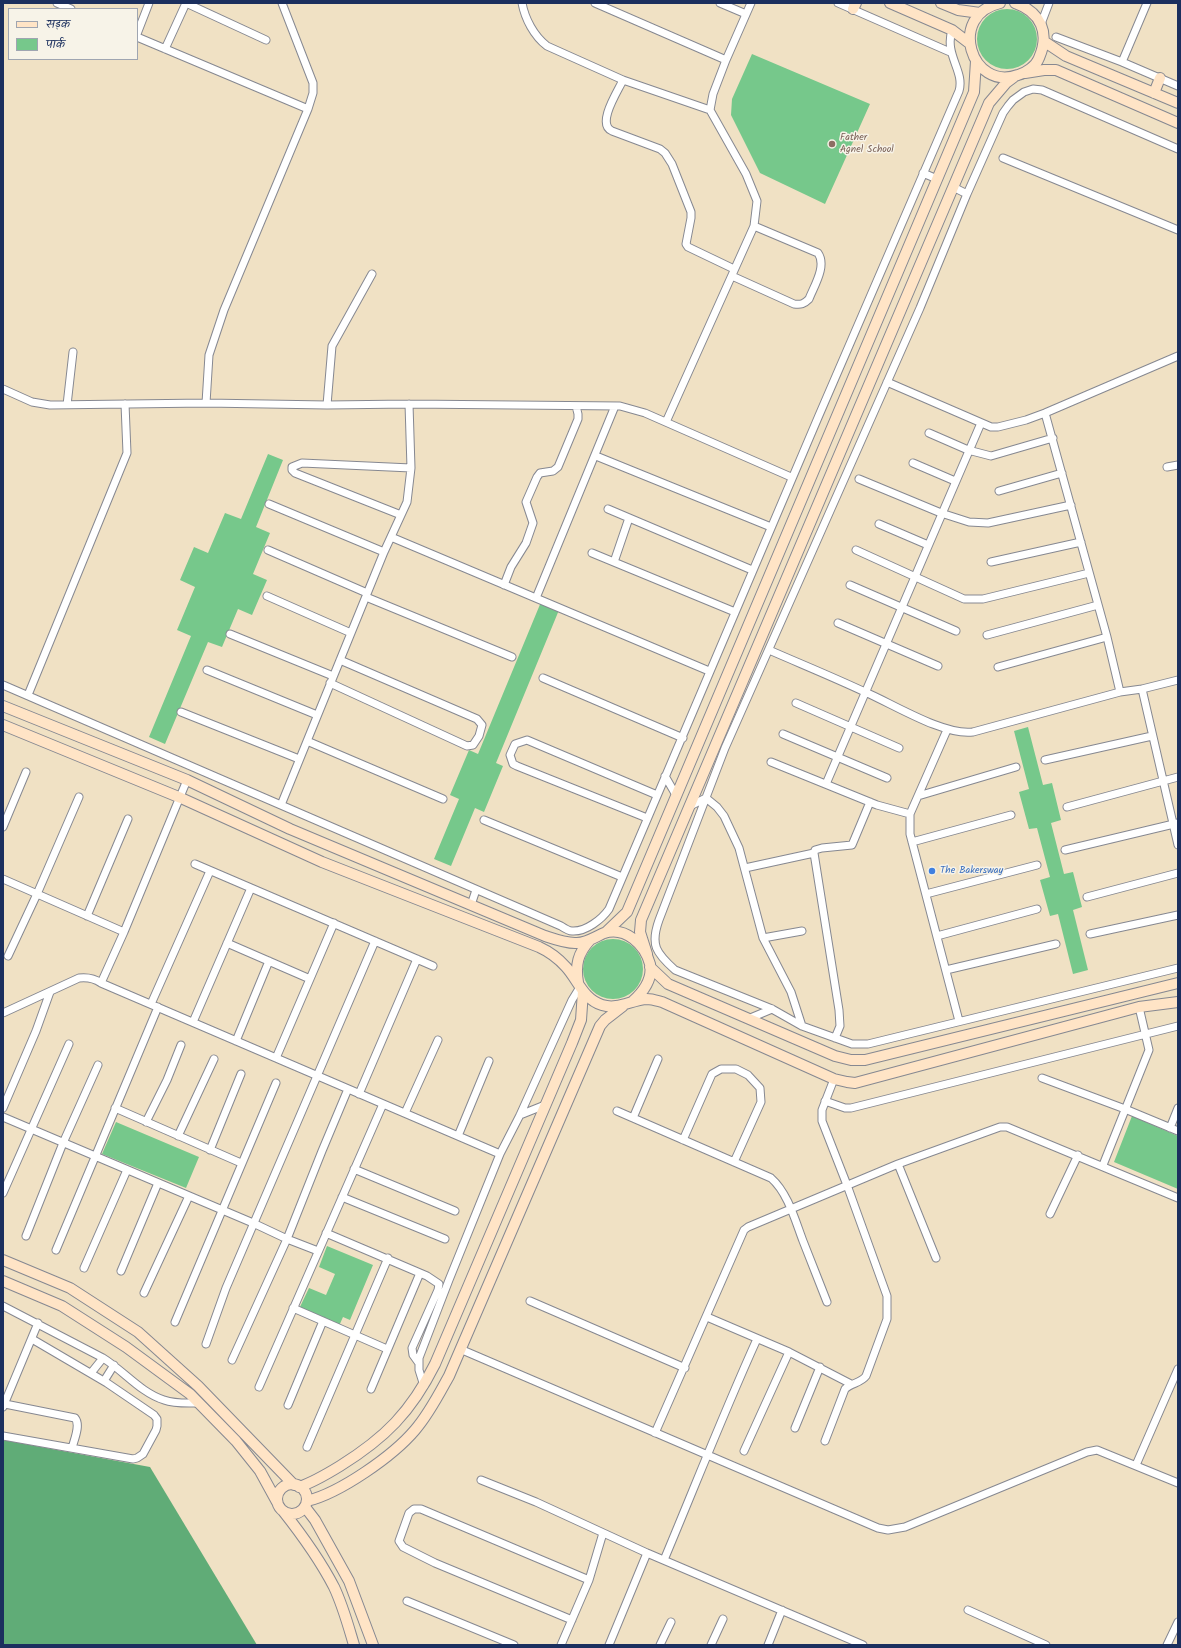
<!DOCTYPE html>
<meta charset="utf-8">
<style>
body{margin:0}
#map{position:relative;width:1181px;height:1648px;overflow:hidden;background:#f0e1c4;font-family:Kalam,"Playpen Sans Deva",sans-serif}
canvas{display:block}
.frame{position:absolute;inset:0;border:4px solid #1b2f5e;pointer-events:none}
.legend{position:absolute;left:8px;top:8px;width:130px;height:52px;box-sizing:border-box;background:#f7f3e8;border:1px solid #9fa5b1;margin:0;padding:5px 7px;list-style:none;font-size:12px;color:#1b2f5e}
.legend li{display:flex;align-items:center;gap:8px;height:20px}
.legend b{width:20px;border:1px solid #9fa5b1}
</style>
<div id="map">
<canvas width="1181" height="1648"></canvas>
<div class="frame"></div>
<ul class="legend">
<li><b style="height:5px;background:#ffe4c6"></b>सड़क</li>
<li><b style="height:11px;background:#76c88b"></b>पार्क</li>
</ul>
</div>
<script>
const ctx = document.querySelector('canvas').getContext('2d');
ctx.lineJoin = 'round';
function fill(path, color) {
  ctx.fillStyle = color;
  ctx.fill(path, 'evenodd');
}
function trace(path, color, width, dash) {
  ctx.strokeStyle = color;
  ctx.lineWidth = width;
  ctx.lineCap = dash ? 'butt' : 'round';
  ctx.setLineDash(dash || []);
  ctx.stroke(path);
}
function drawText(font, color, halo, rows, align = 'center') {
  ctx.font = font + ' Kalam,sans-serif';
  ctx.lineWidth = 3;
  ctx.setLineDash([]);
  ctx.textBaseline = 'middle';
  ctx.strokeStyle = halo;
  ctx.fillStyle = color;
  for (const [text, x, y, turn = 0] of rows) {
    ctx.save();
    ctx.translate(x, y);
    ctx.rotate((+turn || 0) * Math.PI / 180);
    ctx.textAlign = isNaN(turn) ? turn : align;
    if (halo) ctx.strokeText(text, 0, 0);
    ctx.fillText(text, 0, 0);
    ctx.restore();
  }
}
fill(new Path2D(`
 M977 39a30 30 0 1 1 60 0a30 30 0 1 1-60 0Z
 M752,54L870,104L825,204L760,173L731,115L732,99Z
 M268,454L283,460L256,527L270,533L253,574L267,580L252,615L238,609L222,647L208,642L165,744L149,737L191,636L177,630L195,587L180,580L194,547L208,553L225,513L241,519Z
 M541,602L559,610L496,763L503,766L484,812L475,808L451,866L434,859L459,799L450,795L469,750L478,754Z
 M1028,727L1043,785L1052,783L1061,820L1051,823L1064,874L1073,872L1082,907L1073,910L1088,970L1073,974L1058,914L1050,916L1040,880L1050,877L1037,828L1029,829L1019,792L1029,789L1014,731Z
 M583 969a30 30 0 1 1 60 0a30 30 0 1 1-60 0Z
 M1132,1116L1178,1136V1189L1114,1162Z
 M116,1122L199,1157L186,1188L102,1154Z
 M327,1246L373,1265L350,1320L343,1317L339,1326L299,1309L309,1288L326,1295L335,1274L319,1267Z`), '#76c88b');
fill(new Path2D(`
 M3,1440L150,1467L257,1645H3Z`), '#60ac77');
const street = new Path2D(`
 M57,3L71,9
 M186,3L266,40
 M522,3C525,19 534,36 547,46L623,80L710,110
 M595,3L726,60
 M720,3L746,14
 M838,3L950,52
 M1041,24L1049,3
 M137,34L149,3
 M137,37L308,109
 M1056,37L1122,62L1178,86
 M165,49L186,3
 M1122,62L1147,3
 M623,80C618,91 596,124 612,131L660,149L665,153L672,164L691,212V218L686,244L688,247L734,269
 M1003,158L1178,230
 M923,173L937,179
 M953,187L967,194L920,308L725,748L659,920C650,945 656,953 675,970L772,1009L802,1026L852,1044H868L1178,968
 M967,194L1003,113L1008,106L1013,100L1024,92L1033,89L1042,90L1178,149
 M732,276L794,304C801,305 804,304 809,299C814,286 827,266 818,253L754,226
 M887,382L991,427H998L1026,420L1045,413L1178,356
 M3,389L32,402L50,405L206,403L327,405L409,404L620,406L645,413L791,477
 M206,403L209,355L224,310L308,109L313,93V83L282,3
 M67,405L73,352
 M327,405L332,346L372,274
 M1045,413L1107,637L1120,692
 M666,422L754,226L757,201L746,174L710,110L713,94L726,60L751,3
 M929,433L968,450L991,456L1053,438
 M596,456L771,527
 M913,463L955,481
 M1167,467L1178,465
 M859,479L941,513L969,522L988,523L1071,505
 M999,491L1062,473
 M269,504L384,552
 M608,509L752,570
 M401,515L295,473L292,470V467L302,463L411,468
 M879,524L928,545
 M391,537L709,671
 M268,550L367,593
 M856,550L964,599H983L1089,573
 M592,553L735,612
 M614,562L629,518
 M991,562L1081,542
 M504,585L511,567L526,543L533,523L526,502L537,477L540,473L553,471L558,467L578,419V414L576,406
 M850,585L956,631
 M267,596L351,633
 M366,597L512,657
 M536,598L615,406
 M838,623L938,666
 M230,634L333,676
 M987,635L1098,605
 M769,650C801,664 833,677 865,692C893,704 944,736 973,732L1120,692L1142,689L1178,680
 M998,667L1107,637
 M207,670L317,715
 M543,678L683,738
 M330,683L467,746L473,745L479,736L482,725L477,719L340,660
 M3,685L561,926C564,928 569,931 572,931C586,932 602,919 609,909C724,636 841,363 959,91C965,71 944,55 952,30
 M1142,689L1178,845
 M28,695L127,453L125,404
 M796,703L899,748
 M181,712L299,759
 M947,730L910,814V834L959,1021
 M783,734L887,778
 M307,741L443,799
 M1045,760L1152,736
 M771,762L877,805L910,814
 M665,776L676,795
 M826,784L981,423
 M918,796L1016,767
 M281,805L384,552L407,502L411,468L409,404
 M690,806L706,798L717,807L724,816L739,848L763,938L791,992L802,1026
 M1067,807L1178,777
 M647,818L517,766L513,764L510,755L515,744L527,740L657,795
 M484,820L622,877
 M3,827L26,772
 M912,842L1011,815
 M1065,850L1178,823
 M195,864L433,966
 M745,868L814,853
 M3,879L124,932
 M926,894L1037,865
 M1087,897L1178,873
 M471,905L476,890
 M87,916L128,819
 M1090,934L1178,915
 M937,936L1037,909
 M763,938L802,931
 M227,943L310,979
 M8,956L37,894L79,797
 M946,970L1056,944
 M101,983L124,932L187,780
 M151,1004L210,871
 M3,1013L79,978C88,977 94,978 101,983L500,1154
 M748,1019L772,1009
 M193,1022L251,888
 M835,1038L840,1026L839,1010L814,853L815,850L822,848L852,845L870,802
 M236,1041L269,961
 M276,1058L334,923
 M1042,1078L1125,1109L1178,1131
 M359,1094L417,959
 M825,1101L845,1108H851L1178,1026
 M3,1108L36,1031L50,992
 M115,1108L241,1163
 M617,1111L771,1178C788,1193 795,1220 803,1241C811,1261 819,1282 827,1302
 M405,1113L438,1040
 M520,1115L545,1105
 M3,1117L253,1223L287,1239L318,1251
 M633,1118L658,1059
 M146,1122L167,1080L181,1045
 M1170,1128L1178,1108
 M178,1136L214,1059
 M458,1136L489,1061
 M683,1140L712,1074L721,1069H736L748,1075L760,1088L761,1102L734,1162
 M210,1150L241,1074
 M898,1164L936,1258
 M1103,1165L1149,1050L1139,1007
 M354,1169L455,1211
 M3,1193L69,1044
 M342,1197L445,1239
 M1050,1214L1078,1155
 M326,1233L427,1276L439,1284L438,1290L412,1348L413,1355L418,1362
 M26,1236L63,1143L98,1065
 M56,1250L158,1007
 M84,1268L127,1170
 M121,1271L158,1183
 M144,1293L189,1196
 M530,1301L685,1368
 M3,1306L103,1358C124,1371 141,1393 164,1400C175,1404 187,1403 198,1403
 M293,1308L387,1349
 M707,1317L789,1352L851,1384
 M175,1322L276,1083
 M206,1344L226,1288L375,941
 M460,1349L878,1528L888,1530L905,1527L1087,1452L1097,1450L1178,1483
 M232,1360L287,1239L322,1151L348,1089
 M91,1373L103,1358
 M104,1381L114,1365
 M424,1386L419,1370V1358L449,1280L500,1154L520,1115L572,1000L580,987
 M259,1387L383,1104
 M371,1389L420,1273
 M5,1404L75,1418C81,1425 74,1440 72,1448
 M288,1405L323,1321
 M3,1407L38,1323
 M795,1428L820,1367
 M655,1433L744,1230L748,1227L898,1164L1000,1127H1007L1178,1198
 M3,1436L133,1459L137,1458L143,1454L156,1430L157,1426V1419L154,1415L107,1383L32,1339
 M825,1441L845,1389C851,1383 861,1383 866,1376L887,1319V1296L847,1185L822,1121V1110L834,1079
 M307,1447L388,1258
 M744,1451L789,1352
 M1136,1465L1178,1369
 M481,1480L536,1502L647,1553L863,1645
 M664,1560C695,1486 724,1412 757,1339
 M407,1601L514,1645
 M968,1610L1046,1645
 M572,1620L435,1563L403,1547L399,1541L409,1513L414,1509H421L589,1580
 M561,1645L589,1580L603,1533
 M609,1645L647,1553
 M660,1645L671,1622
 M711,1645L723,1619
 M768,1645L782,1610
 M1167,1645L1178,1622`);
const secondary = new Path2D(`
 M890,3L952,30L969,43
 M941,3L958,10L980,13
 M1000,3C947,15 971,92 1018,75C1026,73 1036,66 1039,58C1050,33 1041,12 1015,3
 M853,9L856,3
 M1045,42L1066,56L1178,103
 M1025,73L1044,70H1056L1178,123
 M1154,93L1160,78
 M3,706L187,780L290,829L545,936C554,939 565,943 575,943C585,944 595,937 604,933C626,926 645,945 650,964C653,979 643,992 633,1001
 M3,725L181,798L322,862L539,947C550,952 558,958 566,967C578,980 583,999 602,1005C618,1010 631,1000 647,999C652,999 658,1001 662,1002L834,1079L847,1082L855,1083L1139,1007L1178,1002
 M605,933L627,912L974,92L976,61
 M647,954L640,932L641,920L989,103L1006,83L1014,77
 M650,967L668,984L835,1056L851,1060H865L1178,983
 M578,982C575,965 578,953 590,940
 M3,1260L70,1288L138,1332L198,1386L294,1485
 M3,1281L62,1306L126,1347L190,1394L236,1441L260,1471L277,1502
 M277 1499a15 15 0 1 1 30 0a15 15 0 1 1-30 0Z
 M299,1487C314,1482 327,1474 340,1466C385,1438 411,1412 435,1364L572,1043L581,1020L583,991
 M307,1501C340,1493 393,1456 415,1430C429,1414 439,1394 449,1376L600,1026L605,1020L623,1006
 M305,1507L315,1520L349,1581L373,1645
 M283,1511C302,1535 320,1560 334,1587C343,1606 348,1625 354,1645`);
trace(street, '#868891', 9);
trace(secondary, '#868891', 12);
trace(street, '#fff', 7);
trace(secondary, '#ffe4c6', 10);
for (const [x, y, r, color] of [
 [832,144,4,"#8d6e63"],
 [932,871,4,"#3f7fe0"]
]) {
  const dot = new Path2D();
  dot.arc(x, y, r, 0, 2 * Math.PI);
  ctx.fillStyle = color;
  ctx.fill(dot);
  trace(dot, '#f7f3e8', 1.5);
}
drawText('10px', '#785e54', '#f7f3e8', [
 ["Father",840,138],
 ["Agnel School",840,150]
], 'left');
drawText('10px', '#366cbe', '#f7f3e8', [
 ["The Bakersway",940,871]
], 'left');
</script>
